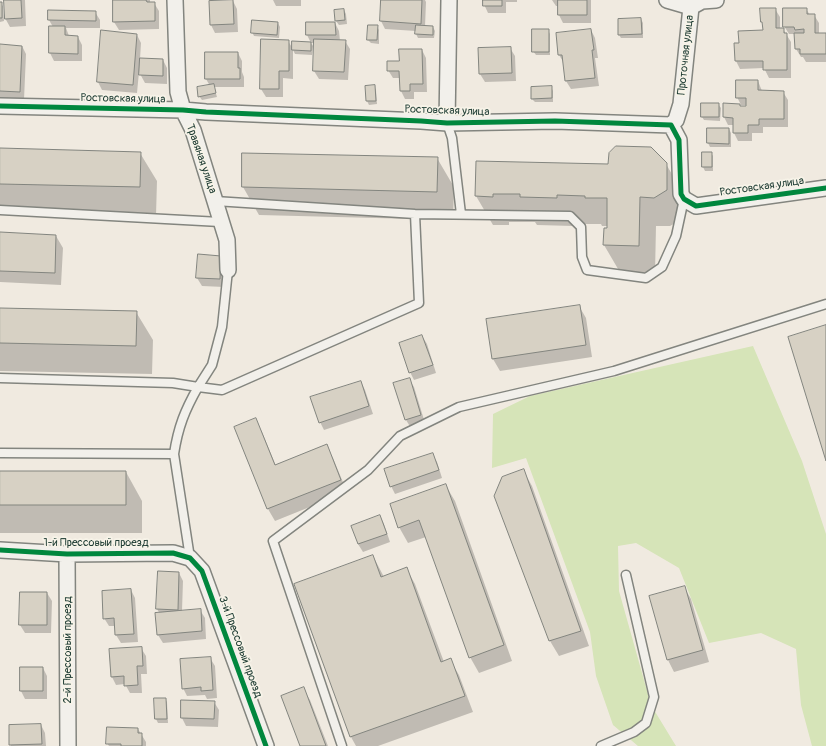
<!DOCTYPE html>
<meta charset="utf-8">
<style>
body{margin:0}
canvas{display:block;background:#f0eae0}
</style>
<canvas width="826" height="746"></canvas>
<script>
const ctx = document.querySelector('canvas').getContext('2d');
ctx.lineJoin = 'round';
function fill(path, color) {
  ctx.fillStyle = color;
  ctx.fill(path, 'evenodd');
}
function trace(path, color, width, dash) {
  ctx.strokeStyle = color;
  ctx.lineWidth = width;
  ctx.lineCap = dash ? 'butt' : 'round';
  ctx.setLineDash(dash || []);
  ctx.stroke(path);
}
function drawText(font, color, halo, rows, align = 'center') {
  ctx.font = font + ' Pangolin,sans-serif';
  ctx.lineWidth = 3.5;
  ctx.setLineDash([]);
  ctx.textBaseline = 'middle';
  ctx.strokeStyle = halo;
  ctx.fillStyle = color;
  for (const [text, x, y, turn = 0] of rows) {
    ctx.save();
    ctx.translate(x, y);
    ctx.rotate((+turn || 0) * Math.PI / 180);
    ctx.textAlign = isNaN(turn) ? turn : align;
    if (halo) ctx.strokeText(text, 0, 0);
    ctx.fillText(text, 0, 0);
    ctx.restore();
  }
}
fill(new Path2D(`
 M753,346L802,461L826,534V746H812L801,705L796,649L761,633L709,643L679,568L636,543L618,546L619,591L651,705L676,746H638L613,725L596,676L590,632L526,458L492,468L493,414L530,396Z`), '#d6e4b8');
fill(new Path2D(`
 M5,0H25L26,26L10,27L5,18Z
 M114,0H150V3H154L159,11V29L119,30L114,22Z
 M273,0H301V6H276Z
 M382,0H425L426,2L425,27H433L435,31L434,38H418L416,34V31L385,29L381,21Z
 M482,0H517V2H506V13H488Z
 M552,0H591V23H563L559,15V6H556Z
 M233,1L237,9L238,32L215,33L211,25Z
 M0,3L3,6L4,21L0,22Z
 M775,9L780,17V29H783L791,42V78H769L764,68L740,69L736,61L740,44L764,31Z
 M806,9L810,15H814L819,23V34H826V62H806L803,57H801L796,49V34H789L784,26Z
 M344,10L346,14L347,24L339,25L336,21L335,11Z
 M49,11L95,12L100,20V28H66L69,36L78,37L82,45V61H54L50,53L53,27L49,20Z
 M641,19L643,23V38H621L619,35Z
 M278,23L280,27L279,38L254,36L252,32Z
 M307,23H335L339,31L340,41H345L350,49L348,80L319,79L314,71L315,43H311L313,46L312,55L295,54L293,50V79L283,78V97H266L261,89L288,41L293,49V42L311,43L307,35Z
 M377,26L379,30V44L371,43L368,40Z
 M548,30L550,34V55H536L533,51Z
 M591,30L595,38L598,58H595L599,86L571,89L566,81L564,63L559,55Z
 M137,35L141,43L140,59L163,60L167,68V84L145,83L139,72L137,93L102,90L98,82Z
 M0,45L22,46L26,54L24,100L0,98Z
 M510,48L515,56L516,81L485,82L480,74L479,49Z
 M422,50L426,58L427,92H414V99H405L401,91L400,78H393L388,70Z
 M238,53L242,61V72L244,77V87H214L217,97L202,100L199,96L210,86L206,79Z
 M758,81L762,91L783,92L788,100V127H763V133H752V141H738L734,133V125H728L724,117V104L741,105L737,97ZM740,105H747V107H741Z
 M374,86L376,90L377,104L369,105L367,101Z
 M551,87L553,91V102H535L532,99Z
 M718,104L721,108L720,121L704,120L702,117Z
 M729,129L731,133V147H710L708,143Z
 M0,149L140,153L157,181L156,216L0,212Z
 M703,153H711L713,156V171H705L703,167Z
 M437,158L454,187L453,220L259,215L243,187Z
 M666,164L683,193V219L670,226H656L655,274H621L604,245L605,229H608V226H602L601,224H573V226L537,225L535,222H509V225H493L476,196L609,165Z
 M0,233L56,236L63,248L61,285L0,282Z
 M225,264L224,287L202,286L197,278Z
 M579,306L586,318L592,357L500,371L493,359L487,320Z
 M0,309L136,312L153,340L152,374L0,371Z
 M422,336L427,344L436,373L414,380L410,372Z
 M409,379L414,387L425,423L411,428L406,420L395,384Z
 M361,382L365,390L373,414L324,430L320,422Z
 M255,420L262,432L276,466L326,446L333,458L347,492L275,521L268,509L235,428Z
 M432,454L437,462L442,478L395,494L391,486Z
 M523,470L532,486L589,646L559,656L550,641L495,496Z
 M0,472H126L142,501V533H0Z
 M446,486L455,501L512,661L479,673L470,657L426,537L408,543L399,527Z
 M380,516L384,524L390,542L363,552L358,544L352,526Z
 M373,556L384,577L406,568L415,584L444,662L450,660L459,675L473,712L378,746H356L351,737L295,584Z
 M179,573L183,581L182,611L200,610L205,618L206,639L163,643L158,635L156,614H160L157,609Z
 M684,587L691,599L709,662L674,672L668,660Z
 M131,590L135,598L138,642L121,643L116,635V626H109L104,618Z
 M47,593L52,601L51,633H25L20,625Z
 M141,648L146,656L147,674H141L142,693H130L125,684L116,685L112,677L110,650Z
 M210,658L215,666L217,698L207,699L205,695L187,696L183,688Z
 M43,668L47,676V699H25L21,691Z
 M303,689L310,700L328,746H301Z
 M155,699H165L167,702L168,723H158L156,719Z
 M214,702L219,710L218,727L186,726L182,718Z
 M41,725L45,733L46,746H11L10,744Z
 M138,729L146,742V746H109L107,743Z`), '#0003');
const building = new Path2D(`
 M4,0H21L22,18L5,19Z
 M113,0H146L147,2H155V21L113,22Z
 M233,0L234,24L210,25L209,1Z
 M381,0H422L421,24L380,21Z
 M483,0H502V6H483Z
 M558,0H587V15H558Z
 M0,2H2V18H0Z
 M760,8H776V28H784V33H787V70H763V61H735L734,43H739L738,31L763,30L762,22H761Z
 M783,8H807V14H815V33H826V54H800V49H795L794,33H804V29L795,30L794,27H783Z
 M344,9L345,20L335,21L334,10Z
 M48,10L96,11V21L48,20Z
 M641,18L642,34L618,35V19Z
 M252,20L278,22L277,35L251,33Z
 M306,22H335L336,35H306Z
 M368,25H378L377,40H367Z
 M416,25L433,26V35L415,34Z
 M49,26H65V35L78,36V54L49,53Z
 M532,29H549V52H532Z
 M591,29L594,50H592L595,78L565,81L562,55H558L556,33Z
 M101,30L137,34L133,85L97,82Z
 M261,39L289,40V71H279V89H260Z
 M314,39L346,40L344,72L313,71Z
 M292,41L311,42V51L292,50Z
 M0,44L22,46L20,92L0,91Z
 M511,47L512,73L479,74L478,48Z
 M399,49H422L423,84H410V91H400L399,71H387V61H399Z
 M205,52H238V68H240V79H205Z
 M140,58L163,59V76L139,75Z
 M736,80H758V90L784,91V119H759V125H748V133H733V118L723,117V103L740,104V106H746V98H736Z
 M214,84L216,93L198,97L197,87Z
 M375,85L376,101H366L365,86Z
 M552,86V98L531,99V87Z
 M701,103H719V117H701Z
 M707,128H729V144L707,143Z
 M616,146L651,147L667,163V190L654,198L640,197L639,246L603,245L604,228H607V198H585V196L557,195V198L520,197V194H493V197L475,196L476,161L608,164L609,153Z
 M0,148L141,152L140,187L0,184Z
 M702,152H712V167H702Z
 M242,153L438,157L437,192L242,187Z
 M0,232L56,235L55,273L0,271Z
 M198,254L221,256L220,279L196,278Z
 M580,305L586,345L492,359L486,319Z
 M0,308L137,311L136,346L0,343Z
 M826,325V461L788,337Z
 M422,335L433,365L409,373L399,343Z
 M410,378L421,415L405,420L393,383Z
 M361,381L369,406L319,423L310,397Z
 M256,418L275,465L327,444L341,480L267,509L234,427Z
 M433,453L439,470L390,487L384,469Z
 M524,469L581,631L549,641L494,496L502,477Z
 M0,471H126V505H0Z
 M446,484L504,645L469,658L419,520L398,528L390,504Z
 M380,515L387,534L358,544L351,526Z
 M373,555L381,577L407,567L441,662L451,658L465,696L350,737L294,584Z
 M158,571L179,572L178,610L156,609Z
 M685,586L703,650L667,660L649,596Z
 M131,589L134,634L115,635L114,618L103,619L102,591Z
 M20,592H47V625H19Z
 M201,609L202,631L157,635L155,613Z
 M142,647L143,666H137L138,685L124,686V676L111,677L109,649Z
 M211,657L213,690L201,691V687L182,689L180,659Z
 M20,667H43V691H20Z
 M304,687L326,746H300L281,696Z
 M154,698H166L167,719H155Z
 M181,700L215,701L214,719L181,718Z
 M41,724L42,744L9,745V725Z
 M107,727L138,728V733H142V746H121V744H106Z`);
fill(building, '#d7d1c4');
trace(building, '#83857f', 1);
const service = new Path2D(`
 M447,123L452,138L461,214
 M215,201L415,214L570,216L581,227L582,257L587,270L646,278L662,267L676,236L684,199
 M0,210L220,222
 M0,378L173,383L198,387L212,365L222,327L228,270
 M0,453L174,454C178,427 185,410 198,387L222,390L419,303L415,214
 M174,454L190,558
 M342,746L273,541L368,470L400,436L459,407L614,371L826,304
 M601,746L634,732L646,723L654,697L626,575`);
const minor = new Path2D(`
 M175,0L178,92L183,110L193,130L227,240L228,270
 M667,0L691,7
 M691,7L702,1L716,0
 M0,106L183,110L206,112L421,121L447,123L555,121L671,125L679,140L681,194L684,199L696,206L826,188
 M447,123L449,0
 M671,125L676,120L681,104L691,7
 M0,550L67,554L173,553L190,558L202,571L266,746
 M67,554L68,746`);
trace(service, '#83857f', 11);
trace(minor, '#83857f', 18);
trace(service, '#f2f0eb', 8);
trace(minor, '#f2f0eb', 15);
trace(new Path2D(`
 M0,106L183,110L206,112L421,121L447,123L555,121L671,125L679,140L681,194L684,199L696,206L826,188
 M0,550L67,554L173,553L190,558L202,571L266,746`), '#00873e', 5);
drawText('11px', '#1f3d34', '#f7f3e8', [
 ["Проточная улица",686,55,-84],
 ["Ростовская улица",123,99,1],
 ["Ростовская улица",447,111,2],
 ["Травяная улица",201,159,71],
 ["Ростовская улица",762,187,-8],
 ["1-й Прессовый проезд",96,543],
 ["3-й Прессовый проезд",240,647,70],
 ["2-й Прессовый проезд",68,650,-90]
]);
</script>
